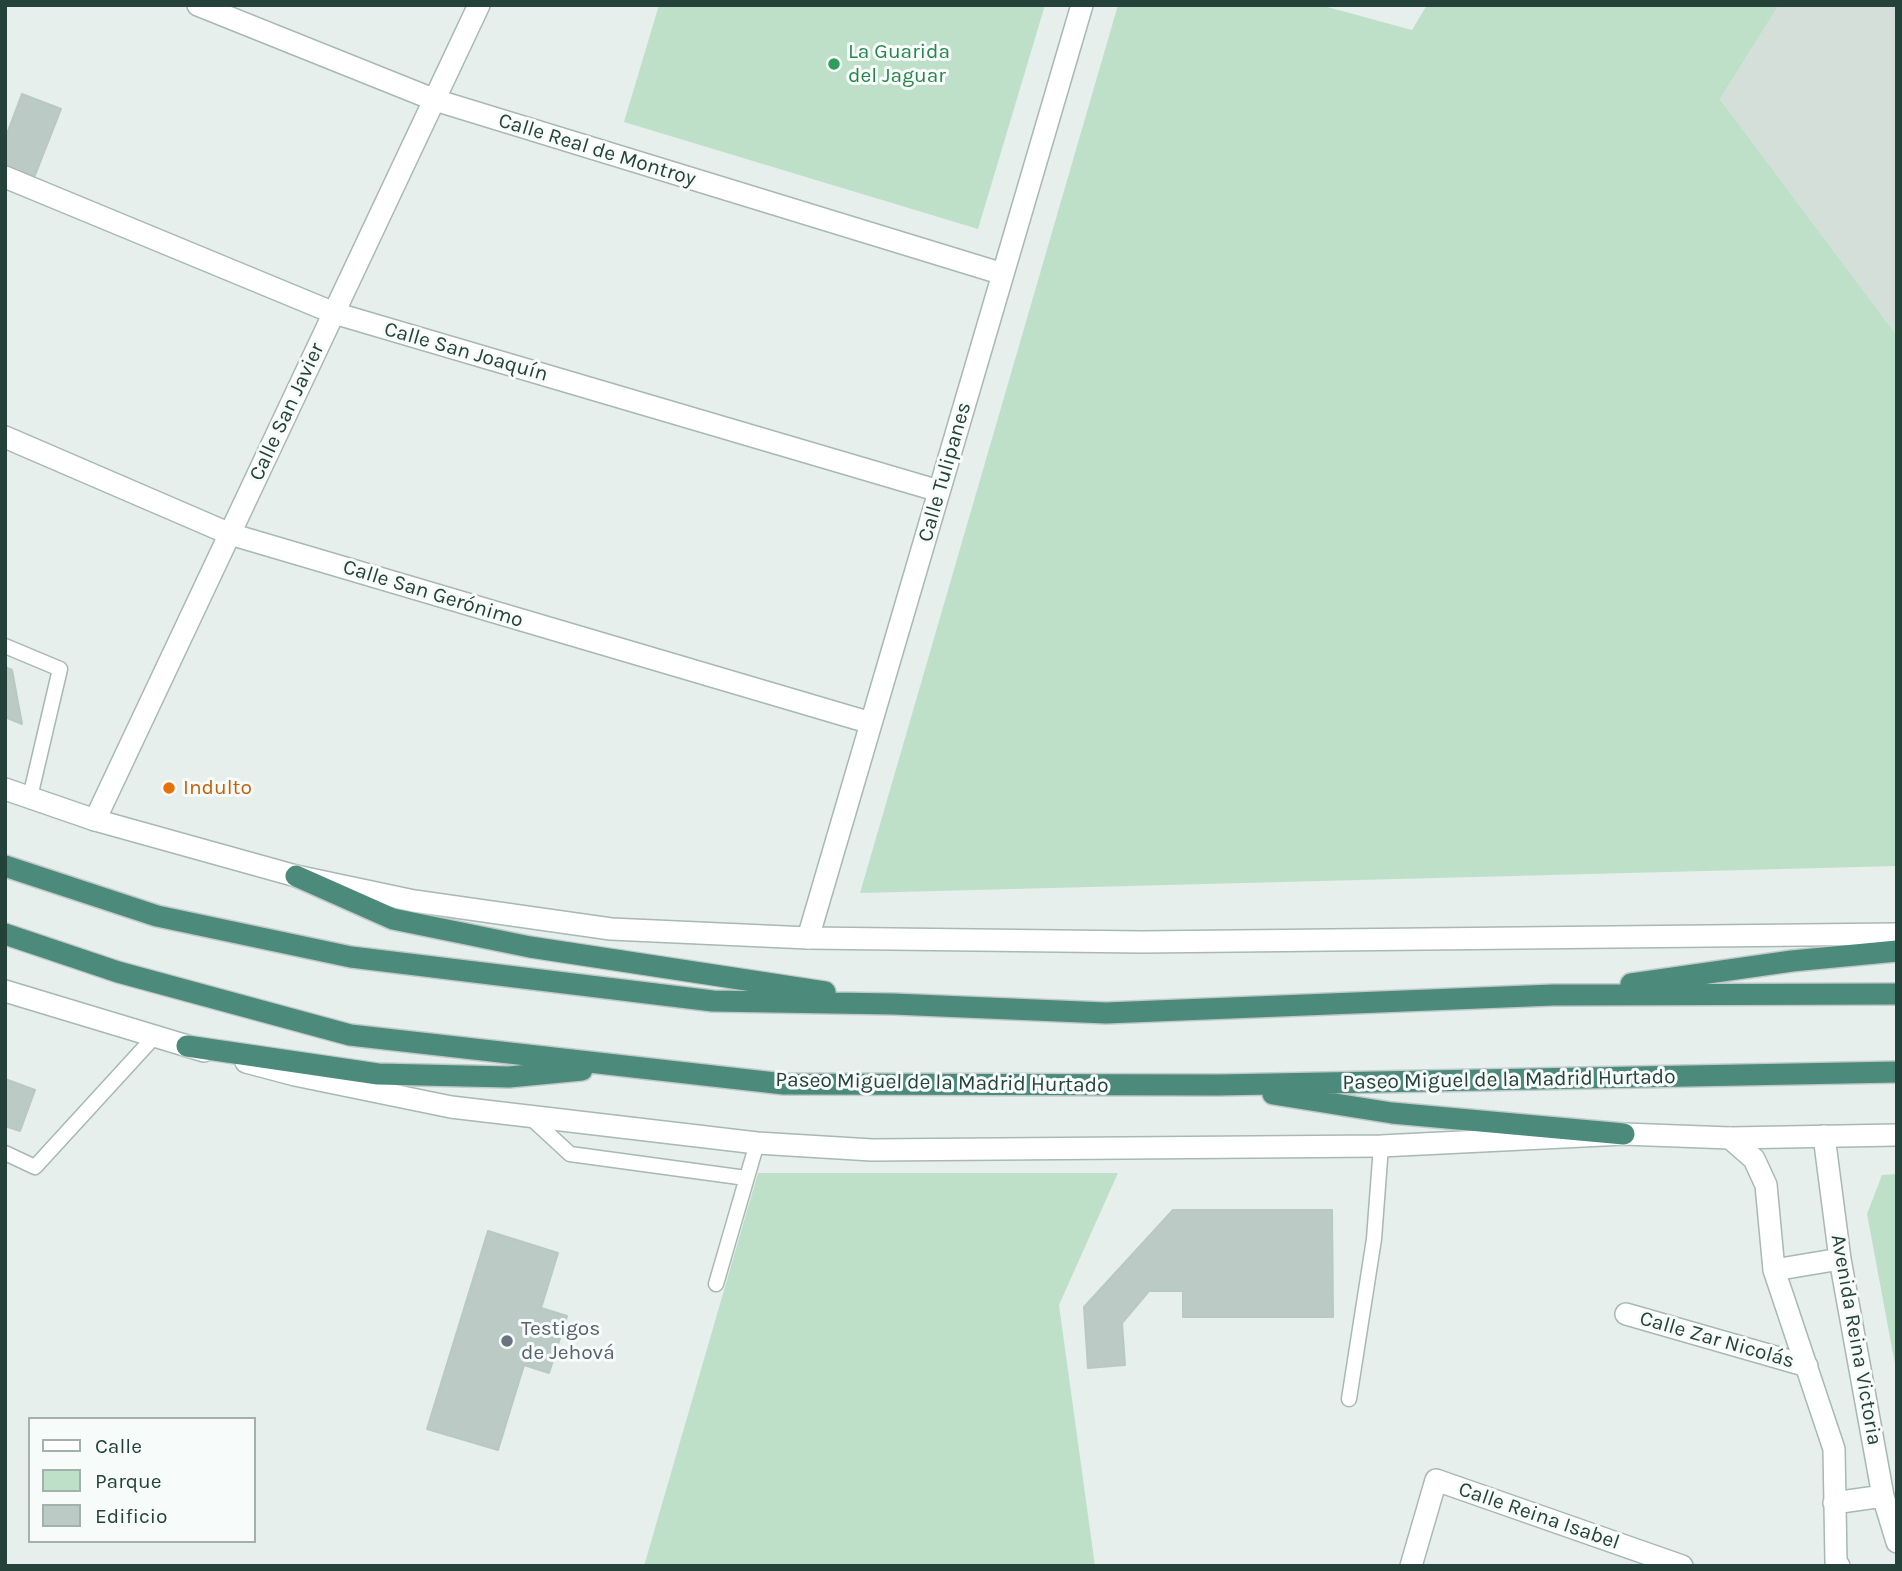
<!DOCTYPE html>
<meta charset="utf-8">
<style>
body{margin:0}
#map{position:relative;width:1902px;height:1571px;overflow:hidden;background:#e6efeb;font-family:Karla,sans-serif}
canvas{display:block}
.frame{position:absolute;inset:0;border:7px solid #24423a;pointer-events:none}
.legend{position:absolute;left:28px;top:1417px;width:228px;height:126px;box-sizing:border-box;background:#f7fbf9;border:2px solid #a3b1ad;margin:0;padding:9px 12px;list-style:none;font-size:21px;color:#24423a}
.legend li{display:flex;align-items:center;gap:14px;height:35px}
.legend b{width:35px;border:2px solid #a3b1ad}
</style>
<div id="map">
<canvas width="1902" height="1571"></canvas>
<div class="frame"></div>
<ul class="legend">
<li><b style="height:9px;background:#fff"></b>Calle</li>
<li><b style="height:19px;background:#bfe0c8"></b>Parque</li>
<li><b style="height:19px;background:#bbcac4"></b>Edificio</li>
</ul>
</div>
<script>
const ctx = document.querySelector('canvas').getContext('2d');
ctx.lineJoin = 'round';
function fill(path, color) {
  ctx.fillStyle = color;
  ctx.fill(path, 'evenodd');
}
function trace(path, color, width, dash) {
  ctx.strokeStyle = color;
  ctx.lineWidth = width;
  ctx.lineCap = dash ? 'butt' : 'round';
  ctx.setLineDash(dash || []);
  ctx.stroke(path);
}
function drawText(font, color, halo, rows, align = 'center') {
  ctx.font = font + ' Karla,sans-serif';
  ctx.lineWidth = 6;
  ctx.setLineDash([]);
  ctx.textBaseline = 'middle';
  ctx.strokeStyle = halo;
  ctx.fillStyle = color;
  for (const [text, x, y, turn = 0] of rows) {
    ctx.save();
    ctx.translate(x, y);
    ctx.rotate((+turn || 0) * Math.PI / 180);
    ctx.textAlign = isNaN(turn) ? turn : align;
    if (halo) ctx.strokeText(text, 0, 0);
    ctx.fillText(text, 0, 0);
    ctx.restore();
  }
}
fill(new Path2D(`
 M1779,5H1897L1895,333L1720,99Z`), '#d4dfda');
fill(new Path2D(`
 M659,5H1045L978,229L624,122Z
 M1118,5H1320L1412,30L1427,5H1779L1720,99L1895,333L1897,332V866L860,893Z
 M758,1173H1118L1059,1305L1095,1566H644Z
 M1897,1174V1375L1867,1214L1882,1175Z`), '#bfe0c8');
const building = new Path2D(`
 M22,94L61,109L32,183L5,173V139Z
 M5,667L12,670L22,724L5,717Z
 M5,1079L35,1090L20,1131L5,1126Z
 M1173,1210H1332L1333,1317H1183V1291H1149L1122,1323L1125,1365L1088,1368L1084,1307Z
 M488,1231L558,1253L541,1308L567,1316L549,1373L524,1365L498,1450L427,1429Z`);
fill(building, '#bbcac4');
trace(building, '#b8c9c2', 2);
const service = new Path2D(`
 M5,646L60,669L30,797
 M530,1117L570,1154L746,1178
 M5,1153L35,1167L155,1036
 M716,1284L757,1143
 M1349,1399L1374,1239L1381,1146`);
const minor = new Path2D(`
 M198,5L435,100L1003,274
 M5,177L334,313L939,491
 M5,437L230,534L871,723
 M95,820L479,5
 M808,938L1082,5
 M1824,1136L1840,1259L1883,1496L1897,1542
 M1730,1138L1754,1159L1766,1185L1774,1270L1834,1449L1836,1562L1839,1566
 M1774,1270L1840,1259
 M1626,1314L1807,1366
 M1834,1503L1883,1496
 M1411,1566L1436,1480L1682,1566`);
const tertiary = new Path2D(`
 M5,789L95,820L296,876L414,901L611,929L808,938L1142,942L1897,934
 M5,991L204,1051
 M246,1062L295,1075L451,1107L757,1143L872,1150L1381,1146L1624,1134L1730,1138L1897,1135`);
const trunk = new Path2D(`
 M5,866L157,916L351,957L713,1001L893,1004L1106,1013L1553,995L1897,994
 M296,876L393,919L530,947L825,992
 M5,934L118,972L350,1035L784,1084L1219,1085L1897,1072
 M1631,984L1792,961L1897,951
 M187,1046L378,1074L509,1077L582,1070
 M1273,1094L1392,1113L1624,1134`);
trace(service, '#a8b8b2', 17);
trace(minor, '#a8b8b2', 24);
trace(tertiary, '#a8b8b2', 24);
trace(trunk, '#c2cac8', 24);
trace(service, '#fff', 14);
trace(minor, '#fff', 21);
trace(tertiary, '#fff', 21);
trace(trunk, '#4c8a7c', 21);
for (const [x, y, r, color] of [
 [834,64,7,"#2e9e5b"],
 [169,788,7,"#e8710a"],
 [507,1341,7,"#6b7280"]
]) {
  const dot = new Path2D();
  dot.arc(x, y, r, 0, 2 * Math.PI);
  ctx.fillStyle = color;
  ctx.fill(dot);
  trace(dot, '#f7fbf9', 2.5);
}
drawText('21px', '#27864d', '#f7fbf9', [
 ["La Guarida",848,52],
 ["del Jaguar",848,76]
], 'left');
drawText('21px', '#24423a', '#f7fbf9', [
 ["Calle Real de Montroy",597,150,17],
 ["Calle San Joaquín",466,352,16],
 ["Calle San Javier",287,412,-65],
 ["Calle Tulipanes",945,472,-74],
 ["Calle San Gerónimo",433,594,17],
 ["Paseo Miguel de la Madrid Hurtado",1509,1080,-1],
 ["Paseo Miguel de la Madrid Hurtado",942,1083,1],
 ["Calle Zar Nicolás",1717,1340,16],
 ["Avenida Reina Victoria",1856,1340,80],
 ["Calle Reina Isabel",1539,1516,19]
]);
drawText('21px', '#c56008', '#f7fbf9', [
 ["Indulto",183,788]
], 'left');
drawText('21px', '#5b616d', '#f7fbf9', [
 ["Testigos",521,1329],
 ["de Jehová",521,1353]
], 'left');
</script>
